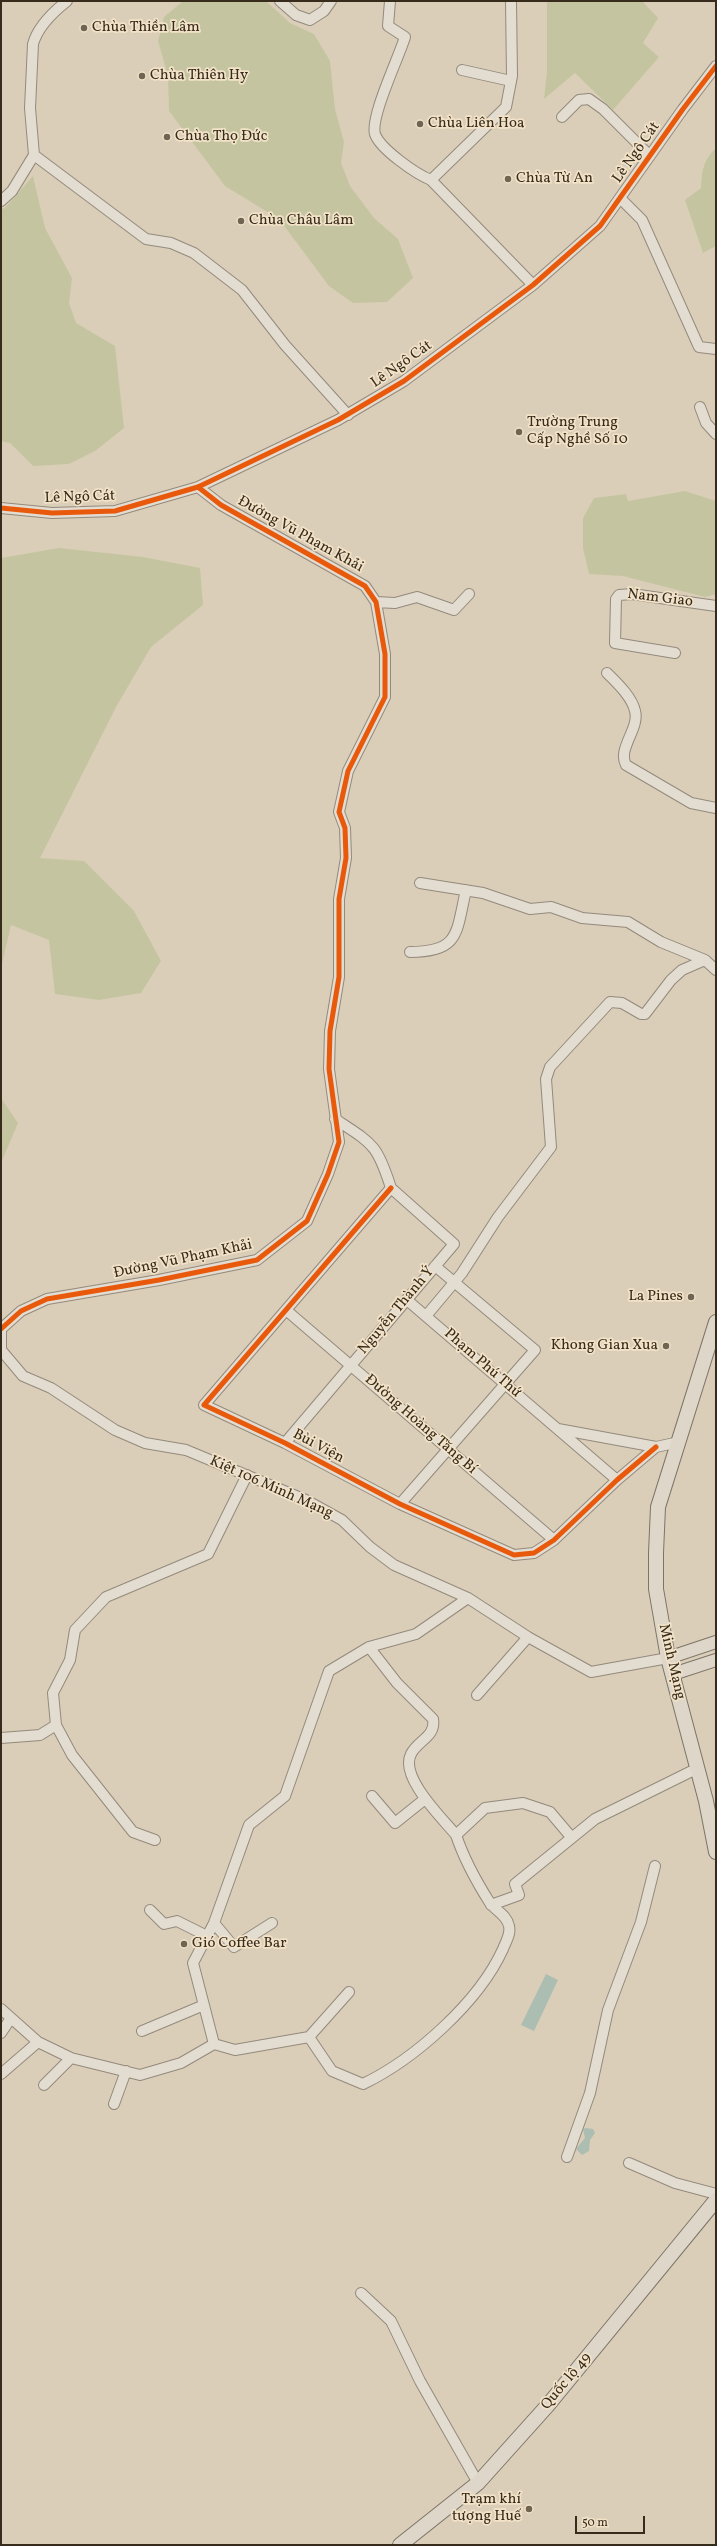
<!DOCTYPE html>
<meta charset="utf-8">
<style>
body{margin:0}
#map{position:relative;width:717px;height:2546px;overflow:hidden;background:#dbceb8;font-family:Vollkorn,serif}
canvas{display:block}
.frame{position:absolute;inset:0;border:2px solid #372b1b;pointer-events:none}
.scale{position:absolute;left:575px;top:2516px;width:70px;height:18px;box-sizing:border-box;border:2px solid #372b1b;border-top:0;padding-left:5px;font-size:12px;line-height:14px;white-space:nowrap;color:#372b1b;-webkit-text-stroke:3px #f1e2c8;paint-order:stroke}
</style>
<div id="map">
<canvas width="717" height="2546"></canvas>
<div class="frame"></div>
<div class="scale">50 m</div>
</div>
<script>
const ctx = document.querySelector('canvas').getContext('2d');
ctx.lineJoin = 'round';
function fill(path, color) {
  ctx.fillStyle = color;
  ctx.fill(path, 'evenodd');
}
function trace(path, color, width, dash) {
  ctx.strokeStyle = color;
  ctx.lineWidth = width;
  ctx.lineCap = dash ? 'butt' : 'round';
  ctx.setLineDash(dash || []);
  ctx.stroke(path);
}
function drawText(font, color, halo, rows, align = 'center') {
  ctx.font = font + ' Vollkorn,serif';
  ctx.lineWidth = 3.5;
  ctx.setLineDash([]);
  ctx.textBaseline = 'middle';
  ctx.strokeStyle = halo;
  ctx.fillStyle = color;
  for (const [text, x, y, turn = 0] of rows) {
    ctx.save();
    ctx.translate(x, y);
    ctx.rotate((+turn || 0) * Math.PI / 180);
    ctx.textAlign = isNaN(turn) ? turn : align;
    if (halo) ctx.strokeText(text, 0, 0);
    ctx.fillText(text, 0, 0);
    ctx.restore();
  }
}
fill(new Path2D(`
 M183,1H266L290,23L314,34L330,61L335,109L344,142L341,163L350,186L374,218L398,239L413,278L387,302L353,303L329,286L279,219L225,186L169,111L168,76L158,41L164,17Z
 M547,1H642L658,18L643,43L659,57L613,110L575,73L544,99L547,72Z
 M716,148V246L703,253L685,200L701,188C702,171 703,160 716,148Z
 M33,176L45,228L72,278L69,303L76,323L115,346L124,428L95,451L69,464L33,466L10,443L1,441V209L5,208Z
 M685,491L716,501V594L705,597L623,576L589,574L583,548V518L594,498L626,494L628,501Z
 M59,548L143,557L200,568L203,605L151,647L116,707L40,858L84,861L134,911L161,961L141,993L99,1000L55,994L49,940L11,925L1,968V558Z
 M1,1098L18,1123L1,1163Z`), '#c4c5a0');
fill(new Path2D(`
 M546,1974L558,1980L534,2031L521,2025Z
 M586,2128L593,2129L595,2133L590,2140L589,2151L582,2155L576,2149L585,2138L583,2129Z`), '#acbdb1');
const minor = new Path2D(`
 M67,1C53,12 38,26 33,44L30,108L34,155L146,239L171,243L194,253L242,290L285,345L348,415
 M280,1L296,15L310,20L324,11L331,1
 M390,1L388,26L405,37C399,57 370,117 375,134C380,149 416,174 431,180
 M511,1L512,76L506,107L431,180L533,285
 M462,70L511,81
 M562,117L579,100L589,99L603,109L650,156
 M620,198L642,220L699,347L716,349
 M1,201L12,191L34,155
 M700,407L706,423L716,434
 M1,508L52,513L115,511L198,487L338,420L404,381L533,285L600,226L683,109L716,66
 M376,602L395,603L417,597L454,610L469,594
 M675,653L615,643L616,599L619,595L632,594L716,606
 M607,673C617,683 632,697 635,711C640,728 617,749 626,765L691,803L716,808
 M420,883L483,893L530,909L551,907L582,918L628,922L661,942L705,960L716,970
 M410,952C460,952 456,933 466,890
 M335,1119C373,1144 377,1144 391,1188
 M391,1188L204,1405L285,1443L400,1504L514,1555L534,1553L554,1540L617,1480L656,1447
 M407,1300L617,1480
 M286,1310L554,1540
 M426,1316L462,1273L498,1217L551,1147L546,1079L550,1067L610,1002L622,1003L641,1014H645L671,980L682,970L705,960
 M1,1328V1350L23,1376L51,1388L115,1430L145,1443L186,1450L306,1500L342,1520L370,1547L394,1565L468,1598L528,1637L591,1672L668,1658
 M1,1329L21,1311L47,1299L159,1280L257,1260L307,1221L328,1174L339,1142L329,1069L330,1031L339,977V899L346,858L345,828L339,812L348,771L385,697V654L376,602L365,586L221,505L198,487
 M558,1429L656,1447L679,1442
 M285,1443L454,1244L391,1188
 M400,1504L535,1350L435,1266
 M369,1647L397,1683L433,1719C436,1737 418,1740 411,1754C399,1777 443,1819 456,1835L485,1808L523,1803L550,1812L572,1838
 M477,1695L528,1637
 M56,1725L72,1755L133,1832L155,1840
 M1,1738L40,1735L56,1725L53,1693L70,1660L75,1630L106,1597L208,1554L247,1475
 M372,1796L395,1823L425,1799
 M491,1905L519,1895L515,1884L595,1819L698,1768
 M150,1910L164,1924L177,1921L207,1936
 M214,1923L234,1947L272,1923
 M1,2009L38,2042L71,2058L140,2075L181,2063L214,2044L235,2050L309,2037L349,1992
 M142,2031L204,2005
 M1,2033L11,2018
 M309,2037L332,2071L363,2084C415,2059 479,2002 503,1949C506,1941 511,1934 509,1926C507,1915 496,1911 490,1903C476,1881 464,1859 456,1835
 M214,2044L193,1963L214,1923L249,1825L285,1796L329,1671L369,1647L416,1634L468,1598
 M1,2074L38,2042
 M44,2085L71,2058
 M114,2104L126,2071
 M567,2157L590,2093L608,2010L641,1922L655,1866
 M629,2163L675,2183L716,2194
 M361,2293L391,2321L420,2381L478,2483`);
const major = new Path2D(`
 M668,1658L716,1642
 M673,1674L716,1660`);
const highway = new Path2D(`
 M716,1322L658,1507L656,1553V1589L668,1658L706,1801L716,1852
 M400,2545L478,2483L548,2405L716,2200`);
trace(minor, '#938a7c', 12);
trace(major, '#7c7467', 14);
trace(highway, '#7c7467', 16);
trace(minor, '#e3dcd1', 10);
trace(major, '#ded6c9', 12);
trace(highway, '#ded6c9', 14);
trace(new Path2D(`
 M1,508L52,513L115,511L198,487L338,420L404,381L533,285L600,226L683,109L716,66
 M391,1188L204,1405L285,1443L400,1504L514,1555L534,1553L554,1540L617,1480L656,1447
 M1,1329L21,1311L47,1299L159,1280L257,1260L307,1221L328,1174L339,1142L329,1069L330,1031L339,977V899L346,858L345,828L339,812L348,771L385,697V654L376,602L365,586L221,505L198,487`), '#e8590c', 5);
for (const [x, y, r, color] of [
 [84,28,4,"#706452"],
 [142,76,4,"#706452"],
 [420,124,4,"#706452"],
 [167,137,4,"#706452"],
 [508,179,4,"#706452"],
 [241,221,4,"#706452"],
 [519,432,4,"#706452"],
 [691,1297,4,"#706452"],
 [666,1346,4,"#706452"],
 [184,1944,4,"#706452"],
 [529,2509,4,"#706452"]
]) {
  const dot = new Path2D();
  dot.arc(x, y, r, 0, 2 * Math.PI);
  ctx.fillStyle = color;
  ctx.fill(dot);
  trace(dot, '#f1e2c8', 1.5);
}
drawText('15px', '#372b1b', '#f1e2c8', [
 ["Chùa Thiền Lâm",92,28],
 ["Chùa Thiên Hy",150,76],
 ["Chùa Liên Hoa",428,124],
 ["Chùa Thọ Đức",175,137],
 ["Chùa Từ An",516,179],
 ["Chùa Châu Lâm",249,221],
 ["Trường Trung",527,423],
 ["Cấp Nghề Số 10",527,440],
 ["La Pines",683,1297,"right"],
 ["Khong Gian Xua",658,1346,"right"],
 ["Gió Coffee Bar",192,1944],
 ["Trạm khí",521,2500,"right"],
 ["tượng Huế",521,2517,"right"]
], 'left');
drawText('15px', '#372b1b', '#f1e2c8', [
 ["Lê Ngô Cát",637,153,-55],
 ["Lê Ngô Cát",402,365,-35],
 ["Lê Ngô Cát",80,498,-2],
 ["Đường Vũ Phạm Khải",300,535,29],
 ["Nam Giao",660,599,7],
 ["Đường Vũ Phạm Khải",183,1260,-12],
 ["Nguyễn Thành Ý",397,1311,-50],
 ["Phạm Phú Thứ",482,1364,41],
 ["Đường Hoàng Tăng Bí",420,1425,41],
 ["Bùi Viện",318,1447,28],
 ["Kiệt 106 Minh Mạng",271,1488,24],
 ["Minh Mạng",671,1662,77],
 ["Quốc lộ 49",567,2382,-50]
]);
</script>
